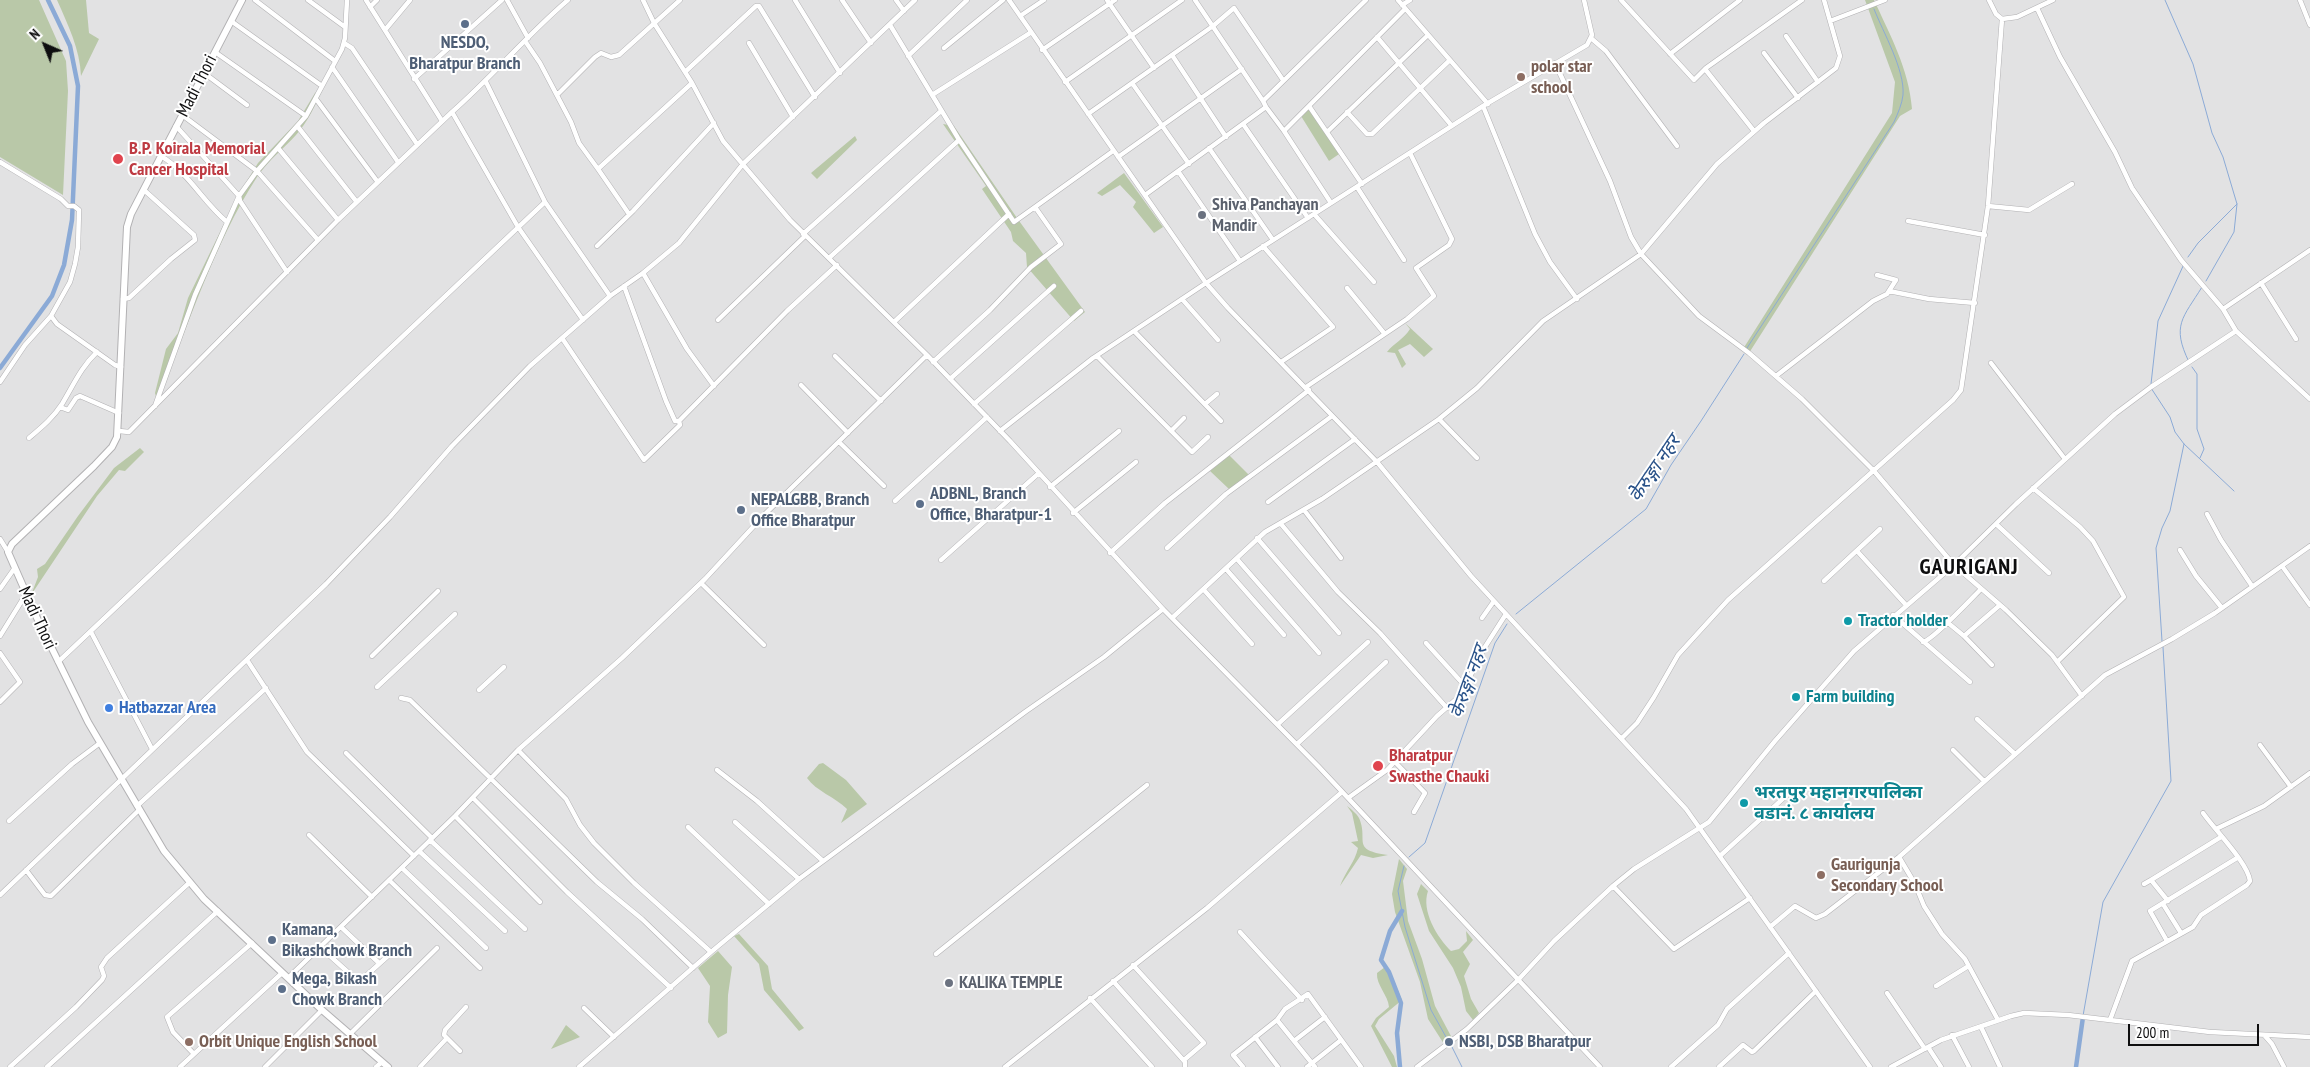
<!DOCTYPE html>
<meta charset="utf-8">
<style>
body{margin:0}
#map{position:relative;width:2310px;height:1067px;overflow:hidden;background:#e2e2e3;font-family:"PT Sans Narrow",sans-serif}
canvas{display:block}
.north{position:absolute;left:20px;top:20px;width:50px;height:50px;-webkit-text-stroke:4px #fff;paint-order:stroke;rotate:316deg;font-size:14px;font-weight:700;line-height:20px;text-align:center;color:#0e0e0f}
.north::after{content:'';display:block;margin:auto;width:18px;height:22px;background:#0e0e0f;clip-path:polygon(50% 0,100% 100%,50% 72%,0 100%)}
.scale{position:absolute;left:2128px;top:1024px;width:131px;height:22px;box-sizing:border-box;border:2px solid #0e0e0f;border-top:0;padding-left:6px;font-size:15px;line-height:18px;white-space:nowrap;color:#0e0e0f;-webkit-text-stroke:4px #fff;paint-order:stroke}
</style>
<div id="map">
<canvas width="2310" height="1067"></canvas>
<div class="north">N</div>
<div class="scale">200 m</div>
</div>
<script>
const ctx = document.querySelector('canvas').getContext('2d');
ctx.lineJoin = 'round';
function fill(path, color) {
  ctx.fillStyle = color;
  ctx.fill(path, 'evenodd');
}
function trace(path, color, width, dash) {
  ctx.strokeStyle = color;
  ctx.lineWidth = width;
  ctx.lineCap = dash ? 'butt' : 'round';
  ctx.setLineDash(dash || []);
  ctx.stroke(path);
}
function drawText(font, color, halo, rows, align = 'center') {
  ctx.font = font + ' "PT Sans Narrow","Noto Sans Devanagari",sans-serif';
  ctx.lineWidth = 4;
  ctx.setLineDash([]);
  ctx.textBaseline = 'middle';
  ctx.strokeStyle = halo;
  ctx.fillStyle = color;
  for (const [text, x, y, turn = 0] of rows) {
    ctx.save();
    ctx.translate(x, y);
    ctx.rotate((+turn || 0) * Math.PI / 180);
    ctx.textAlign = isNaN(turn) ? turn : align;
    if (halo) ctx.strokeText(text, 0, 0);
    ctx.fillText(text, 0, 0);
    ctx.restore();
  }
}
fill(new Path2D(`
 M0,0H39L66,61L68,91L63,195L0,157Z
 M57,0H86L89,33L99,39L81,76C80,49 68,25 57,0Z
 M1865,0H1874C1890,35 1909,69 1912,109L1900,116L1749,353L1743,349L1892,113L1895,82Z
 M323,89C315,105 308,122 296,135C283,149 268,161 257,177C213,245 189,326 157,400L155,393L166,349L178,333L188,298L237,197L258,163L298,121L315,93Z
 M1309,109L1342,152L1329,161L1301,116Z
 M943,124L954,126L1017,218L1085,312L1074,321L1027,267L1026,253L1013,241L1011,232L982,189L986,186Z
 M855,136L857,140L817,179L811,173Z
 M1124,173L1163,227L1154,233L1133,207L1136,202L1120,185L1102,196L1097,193Z
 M1405,323L1433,349L1424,357L1410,344L1398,350L1406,364L1402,368L1395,353L1387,352C1394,343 1404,339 1410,329Z
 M140,448L144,452L125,471L119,470L97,496L31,595L38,577L37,569L45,564L78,516L114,468Z
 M1229,455L1250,476L1229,489L1210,471Z
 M823,763L846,780L867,804L841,823L847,809C835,797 816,791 807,778L819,764Z
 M1347,806C1351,809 1357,814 1359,818C1369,840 1350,850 1388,855L1373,858L1361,855L1340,886C1345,872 1355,862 1358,848L1351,842L1358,841L1352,813Z
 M1399,859L1407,869L1403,881L1408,921L1422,959L1435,1006L1452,1038L1444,1044L1428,1019L1420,982L1395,912L1392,894Z
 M1421,884L1428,891C1421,911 1437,937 1451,951L1459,949L1467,941L1466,931L1473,940L1463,952L1470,964L1464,976L1471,999L1479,1013L1473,1020L1466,1011L1461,987L1453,968L1429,931L1417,894Z
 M739,934L768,966L772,989L804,1028L799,1031L764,990L759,964L734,936Z
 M718,951L732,967L728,995L727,1033L718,1038L708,1022L710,986L698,968Z
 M1385,967L1389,969L1402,1000L1379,1019L1375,1026L1394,1056L1397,1067H1392L1371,1026L1376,1018L1389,1007C1388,995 1376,985 1377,973Z
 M566,1025L580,1037L551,1049Z`), '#b9c8a8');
trace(new Path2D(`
 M2165,0L2193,64L2212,133L2223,157L2237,204L2234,232L2206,281
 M2188,257L2198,243L2237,204
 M1747,348L1894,122C1898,113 1902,104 1903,95C1905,70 1883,32 1874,9
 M2189,362C2171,325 2183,318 2202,287
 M2192,367L2197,374V429L2204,449L2200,458
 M2151,384L2158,321L2184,264
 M2151,388L2170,417L2175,432L2184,444L2234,491
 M1516,614L1646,509L1671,465L1701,421L1744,354
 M2162,641L2156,548L2162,528L2170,511L2184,444
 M1409,857L1425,843L1495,643L1507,624
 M1404,866L1398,891L1405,927L1431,1010L1446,1037
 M2083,1016L2103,902L2171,781L2163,647
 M1451,1045L1462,1067`), '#8baad6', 1);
trace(new Path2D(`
 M0,368L52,296L64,265L72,220L78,86L70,46L48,0
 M1400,1067L1397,1033L1401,1003L1389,972L1381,960L1390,931L1402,911
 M2076,1067L2083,1017`), '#8baad6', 4.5);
const street = new Path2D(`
 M255,0L335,61
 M308,0L345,27
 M366,0L442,121
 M507,0L528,38
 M568,0C527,35 493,76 452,112L518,227L583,320
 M643,0L654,23L692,83L723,141L790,220L927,355L1010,441L1163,609L1318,766L1600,1067
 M795,0L840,73
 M842,0L871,43
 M896,0L904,11
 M1009,0L1206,283L1228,308L1377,462L1471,576L1686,809L1870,1067
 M1107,0L1154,68
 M1195,0L1263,101
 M1398,0L1488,104
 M1621,0L1694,80L1706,68L1802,0
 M1989,0L1996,14L2002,19L2017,17L2053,0
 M2300,0L2310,25
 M1402,5L1410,0
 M370,7L377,0
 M2037,8L2060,57L2115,152L2132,188L2181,260L2223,309
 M1020,16L1044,0
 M231,21L322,86
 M1830,21L1885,0
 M890,25L958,138L1014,222L1035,207
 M385,30L410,0
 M1786,36L1818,82
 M1377,37L1452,126
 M1592,39L1606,51L1677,146
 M525,41L540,63L571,122L579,143L598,169L692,83
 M344,43L352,48L417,144
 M749,43L793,117
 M944,48L1003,0
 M1042,50L1115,0
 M215,52L306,116
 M1764,53L1798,98
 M1670,54L1740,0
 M1172,55L1226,137
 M908,56L967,0
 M1555,63L1610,181L1631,237L1641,254L1699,316L1749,353L1802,399L1874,471L1954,565L2006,610L2052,655L2082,696
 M332,67L398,162
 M1705,69L1754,131
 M685,72L756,6H759L815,97
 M204,73L247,105
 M414,79L502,0
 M486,82L545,202L610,296
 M1065,82L1182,0
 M1132,83L1189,164
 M557,95L595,57L601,53L611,57L619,55L680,0
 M932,95L1030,33
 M316,99L377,181
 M1309,106L1362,184
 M1483,106L1535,234L1550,262L1577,299
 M1266,107L1284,131L1405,9
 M1347,112L1367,134H1372L1450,60
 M1088,114L1213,26L1234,8L1283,80
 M182,115L257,171
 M1243,124L1308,218
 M176,126L239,196L240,201L287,272
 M298,127L356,201
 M1284,131L1331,203
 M1327,132L1428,35
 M278,148L338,220
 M1209,148L1273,240
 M161,156C190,174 202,201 227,222
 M1118,157L1242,69
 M0,162L61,199L68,206H74L79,210L78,247L75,264L70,282L51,316L57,324L115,365L121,367
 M598,169L629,214
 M257,171L318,240
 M1178,171L1240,261
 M1357,187L1404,260
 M1145,195L1266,107L1263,101L1366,0
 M1988,206L2029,210L2072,184
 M1314,214L1374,282
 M1908,221L1985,235
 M803,234L941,111
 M597,246L633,211L714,123
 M1263,246L1333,327L1281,362
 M829,258L959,140
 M643,273L687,349L714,386
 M2261,283L2296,339
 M624,286L666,401L675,421H679L787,311L837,265
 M1347,288L1384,333
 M1889,291L1929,299L1975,303
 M123,299L129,298L171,259L195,240L194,235L144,190
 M1182,299L1218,340
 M718,320L805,236
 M894,322L1009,214
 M1134,331L1221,421
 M2236,331L2310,399
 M562,338L644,460L680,425L679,421
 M835,356L881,401
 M1097,356L1192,452L1208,437
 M933,362L990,310L1031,267L1061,244L1035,207L1113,151
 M1991,363L2065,459
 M1776,376L1873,301L1887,294L1896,280L1877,275
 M950,379L1054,286
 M0,382L25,345L51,316
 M801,385L848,433
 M1306,387L1407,319L1434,296L1416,268L1449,245L1452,239L1410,153
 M974,404L1081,311
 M1205,404L1217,394
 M155,406L195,295L239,196L257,171L306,116L342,49L345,38L347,0
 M60,407L68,410L76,398L80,396L119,413
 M1439,419L1477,458
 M119,431L129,432L338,220L452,112
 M1000,431L1093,358L1206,283L1483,106L1587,45L1592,35L1584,0
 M1171,431L1184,418
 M29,438C42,427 53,418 62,404C73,386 81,367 97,352
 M839,442L884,486
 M1050,487L1119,431
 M2033,488L2080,527L2093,541L2124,597L2057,662
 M895,501L987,417
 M1268,502L1355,439
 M1304,510L1341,558
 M1073,513L1136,462
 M2207,514L2221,540L2252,586
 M1281,524L1338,592L1380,633L1447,708
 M1996,524L2049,573
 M1257,538L1339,633
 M0,539L8,552
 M1167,548L1226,494L1332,416
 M2180,550L2196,576L2222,608
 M1857,551L1906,605
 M1110,553L1165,503L1309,390
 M1237,559L1319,653
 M941,560L1039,473
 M2282,566L2310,605
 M1226,569L1284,635
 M1824,581L1880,529
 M701,583L764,645
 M0,589L14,569
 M1204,590L1252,644
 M1893,615L1970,682
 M1172,618L1265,532L1322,499L1439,419L1477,388L1543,321L1641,254L1717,164L1764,123L1836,68L1840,56L1824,0
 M1482,618L1494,601
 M1947,622L1964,636L2000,605
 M91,632L152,749
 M0,636L26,594
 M1964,636L1992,665
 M1923,642C1933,640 1971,599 1981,589
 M1426,643L1465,686
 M0,653L20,682L0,702
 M372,656L438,591
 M247,660L307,752L414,856
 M58,662L545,202
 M377,687L455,614
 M479,690L504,667
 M401,698L410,700L597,882L642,919L693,968
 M1977,719L2015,754
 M1278,724L1368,642
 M1622,738L1637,723L1654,697L1678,655L1728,600L1953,400L1961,390L1988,206L2002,19
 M1297,744L1386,662
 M2260,745L2291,787
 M518,750L566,799L580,825L594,843L634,883L711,952
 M1953,750L1984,781
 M346,753L432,838
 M1395,762L1425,793L1414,812
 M717,770L757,801L823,861
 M473,798L567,892L671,988
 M1348,798L1387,770L1437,716L1461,695L1483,650L1506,614
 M137,806L266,688
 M455,816L540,902
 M9,821L72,764L100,743
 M735,822L799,879
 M688,827L769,904
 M2216,829L2264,806L2310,773
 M309,835L372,897
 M430,840L525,929
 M419,851L505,931
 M1721,855L1787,795
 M1899,857L1915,884L1924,906L1942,934L1965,959L1998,1020
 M402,868L486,948
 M26,870L45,895L51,896L139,810
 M389,880L480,968
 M2144,884L2151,880
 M1613,886L1674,949L1750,898
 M0,895L326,584L390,517L452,446L530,366L610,296L643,273L679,243L743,164L915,0
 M2168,901L2151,880L2221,837
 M2163,904L2181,933
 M341,927L379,963
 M1770,927L1795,906L1816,918L1825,914L1899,857L2105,675L2172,639L2215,613L2310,546
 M1240,932L1302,1000
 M2167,941L2150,911L2237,858
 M320,947L359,982L388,956
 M936,954L1147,785
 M1133,965L1204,1043L1184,1060
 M288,978L455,816L518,750L622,658L705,579L765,514L927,355
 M1113,981L1185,1062V1067
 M1936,986L1967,967
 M1887,993L1925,1049
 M1090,998L1152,1067
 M584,1008L614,1037
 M1277,1020L1315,1067
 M2110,1020L2132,961L2193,927L2201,915L2247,885L2250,881C2248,863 2214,829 2203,813
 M1981,1027L2000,1067
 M350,1034L437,948
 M1952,1035L1969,1067
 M2265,1036L2272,1044L2284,1067
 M1255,1037L1278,1067
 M447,1038L460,1051
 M1294,1041L1325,1017
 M1928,1047L1941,1067
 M194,1054L173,1032L167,1017L252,943
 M10,1067L76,1007L102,980L104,976L101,967L107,958L189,883
 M47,1067L218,911
 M180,1067L282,973
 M265,1067L322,1010
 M376,1067L382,1062
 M420,1067L447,1038L444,1035L445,1030L466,1007
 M579,1067L711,952L799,879L1025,712L1104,657L1163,609
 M1005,1067L1207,908L1342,792
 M1243,1067L1233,1055L1277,1020L1285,1009L1308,994L1361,1067
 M1307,1067L1341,1040
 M1417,1067L1467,1029L1519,979L1554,941L1613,886L1634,869L1709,822L1775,741L1854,651L1954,565L2016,504L2115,414L2151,387L2236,331L2223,309L2310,250
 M1671,1067L1718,1025L1727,1009L1789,953
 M1719,1067L1743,1045L1752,1052L1754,1051L1816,991
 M1891,1067L1941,1040L2011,1016L2024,1013L2068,1015L2210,1032L2310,1037`);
const secondary = new Path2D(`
 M242,0L131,214L127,227L117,437L112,447L94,466L12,544L8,552L37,618L88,722L164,851L204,899L322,1010L388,1067`);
trace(street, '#b2b1b3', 5.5);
trace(secondary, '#b2b1b3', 8);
trace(street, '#fff', 4.5);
trace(secondary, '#fff', 6);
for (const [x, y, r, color] of [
 [465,24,5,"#5c6f8a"],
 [1521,77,5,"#8d6e63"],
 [118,159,6,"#e0444e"],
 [1202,215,5,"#6b7280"],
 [920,504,5,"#5c6f8a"],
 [741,510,5,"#5c6f8a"],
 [1848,621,5,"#0f9aa8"],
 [1796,697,5,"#0f9aa8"],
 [109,708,5,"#3f7fe0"],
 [1378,766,6,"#e0444e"],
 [1744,803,5,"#0f9aa8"],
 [1821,875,5,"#8d6e63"],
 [272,940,5,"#5c6f8a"],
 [949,983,5,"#6b7280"],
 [282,989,5,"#5c6f8a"],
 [189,1042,5,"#8d6e63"],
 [1449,1042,5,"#5c6f8a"]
]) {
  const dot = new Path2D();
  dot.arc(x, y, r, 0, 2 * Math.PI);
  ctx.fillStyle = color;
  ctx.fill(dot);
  trace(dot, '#fff', 2);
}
drawText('bold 18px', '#4e5e75', '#fff', [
 ["NESDO,",465,43,"center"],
 ["Bharatpur Branch",465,64,"center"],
 ["ADBNL, Branch",930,494],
 ["Office, Bharatpur-1",930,515],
 ["NEPALGBB, Branch",751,500],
 ["Office Bharatpur",751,521],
 ["Kamana,",282,930],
 ["Bikashchowk Branch",282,951],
 ["Mega, Bikash",292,979],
 ["Chowk Branch",292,1000],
 ["NSBI, DSB Bharatpur",1459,1042]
], 'left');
drawText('bold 18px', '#785e54', '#fff', [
 ["polar star",1531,67],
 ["school",1531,88],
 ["Gaurigunja",1831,865],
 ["Secondary School",1831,886],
 ["Orbit Unique English School",199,1042]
], 'left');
drawText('18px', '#0e0e0f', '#fff', [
 ["Madi Thori",197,86,-63],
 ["Madi Thori",37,618,65]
]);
drawText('bold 18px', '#be3a42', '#fff', [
 ["B.P. Koirala Memorial",129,149],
 ["Cancer Hospital",129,170],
 ["Bharatpur",1389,756],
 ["Swasthe Chauki",1389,777]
], 'left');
drawText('bold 18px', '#5b616d', '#fff', [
 ["Shiva Panchayan",1212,205],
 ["Mandir",1212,226],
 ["KALIKA TEMPLE",959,983]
], 'left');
drawText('bold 18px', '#0d838f', '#fff', [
 ["Tractor holder",1858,621],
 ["Farm building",1806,697],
 ["भरतपुर महानगरपालिका",1754,793],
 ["वडानं. ८ कार्यालय",1754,814]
], 'left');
drawText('bold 18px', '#366cbe', '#fff', [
 ["Hatbazzar Area",119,708]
], 'left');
drawText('italic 19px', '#295289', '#fff', [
 ["केेरुङ्गा नहर",1655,469,-56],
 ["केरुङ्गा नहर",1469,682,-70]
]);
ctx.letterSpacing = '1px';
drawText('bold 22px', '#0e0e0f', '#fff', [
 ["GAURIGANJ",1969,568]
]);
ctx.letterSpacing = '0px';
</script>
